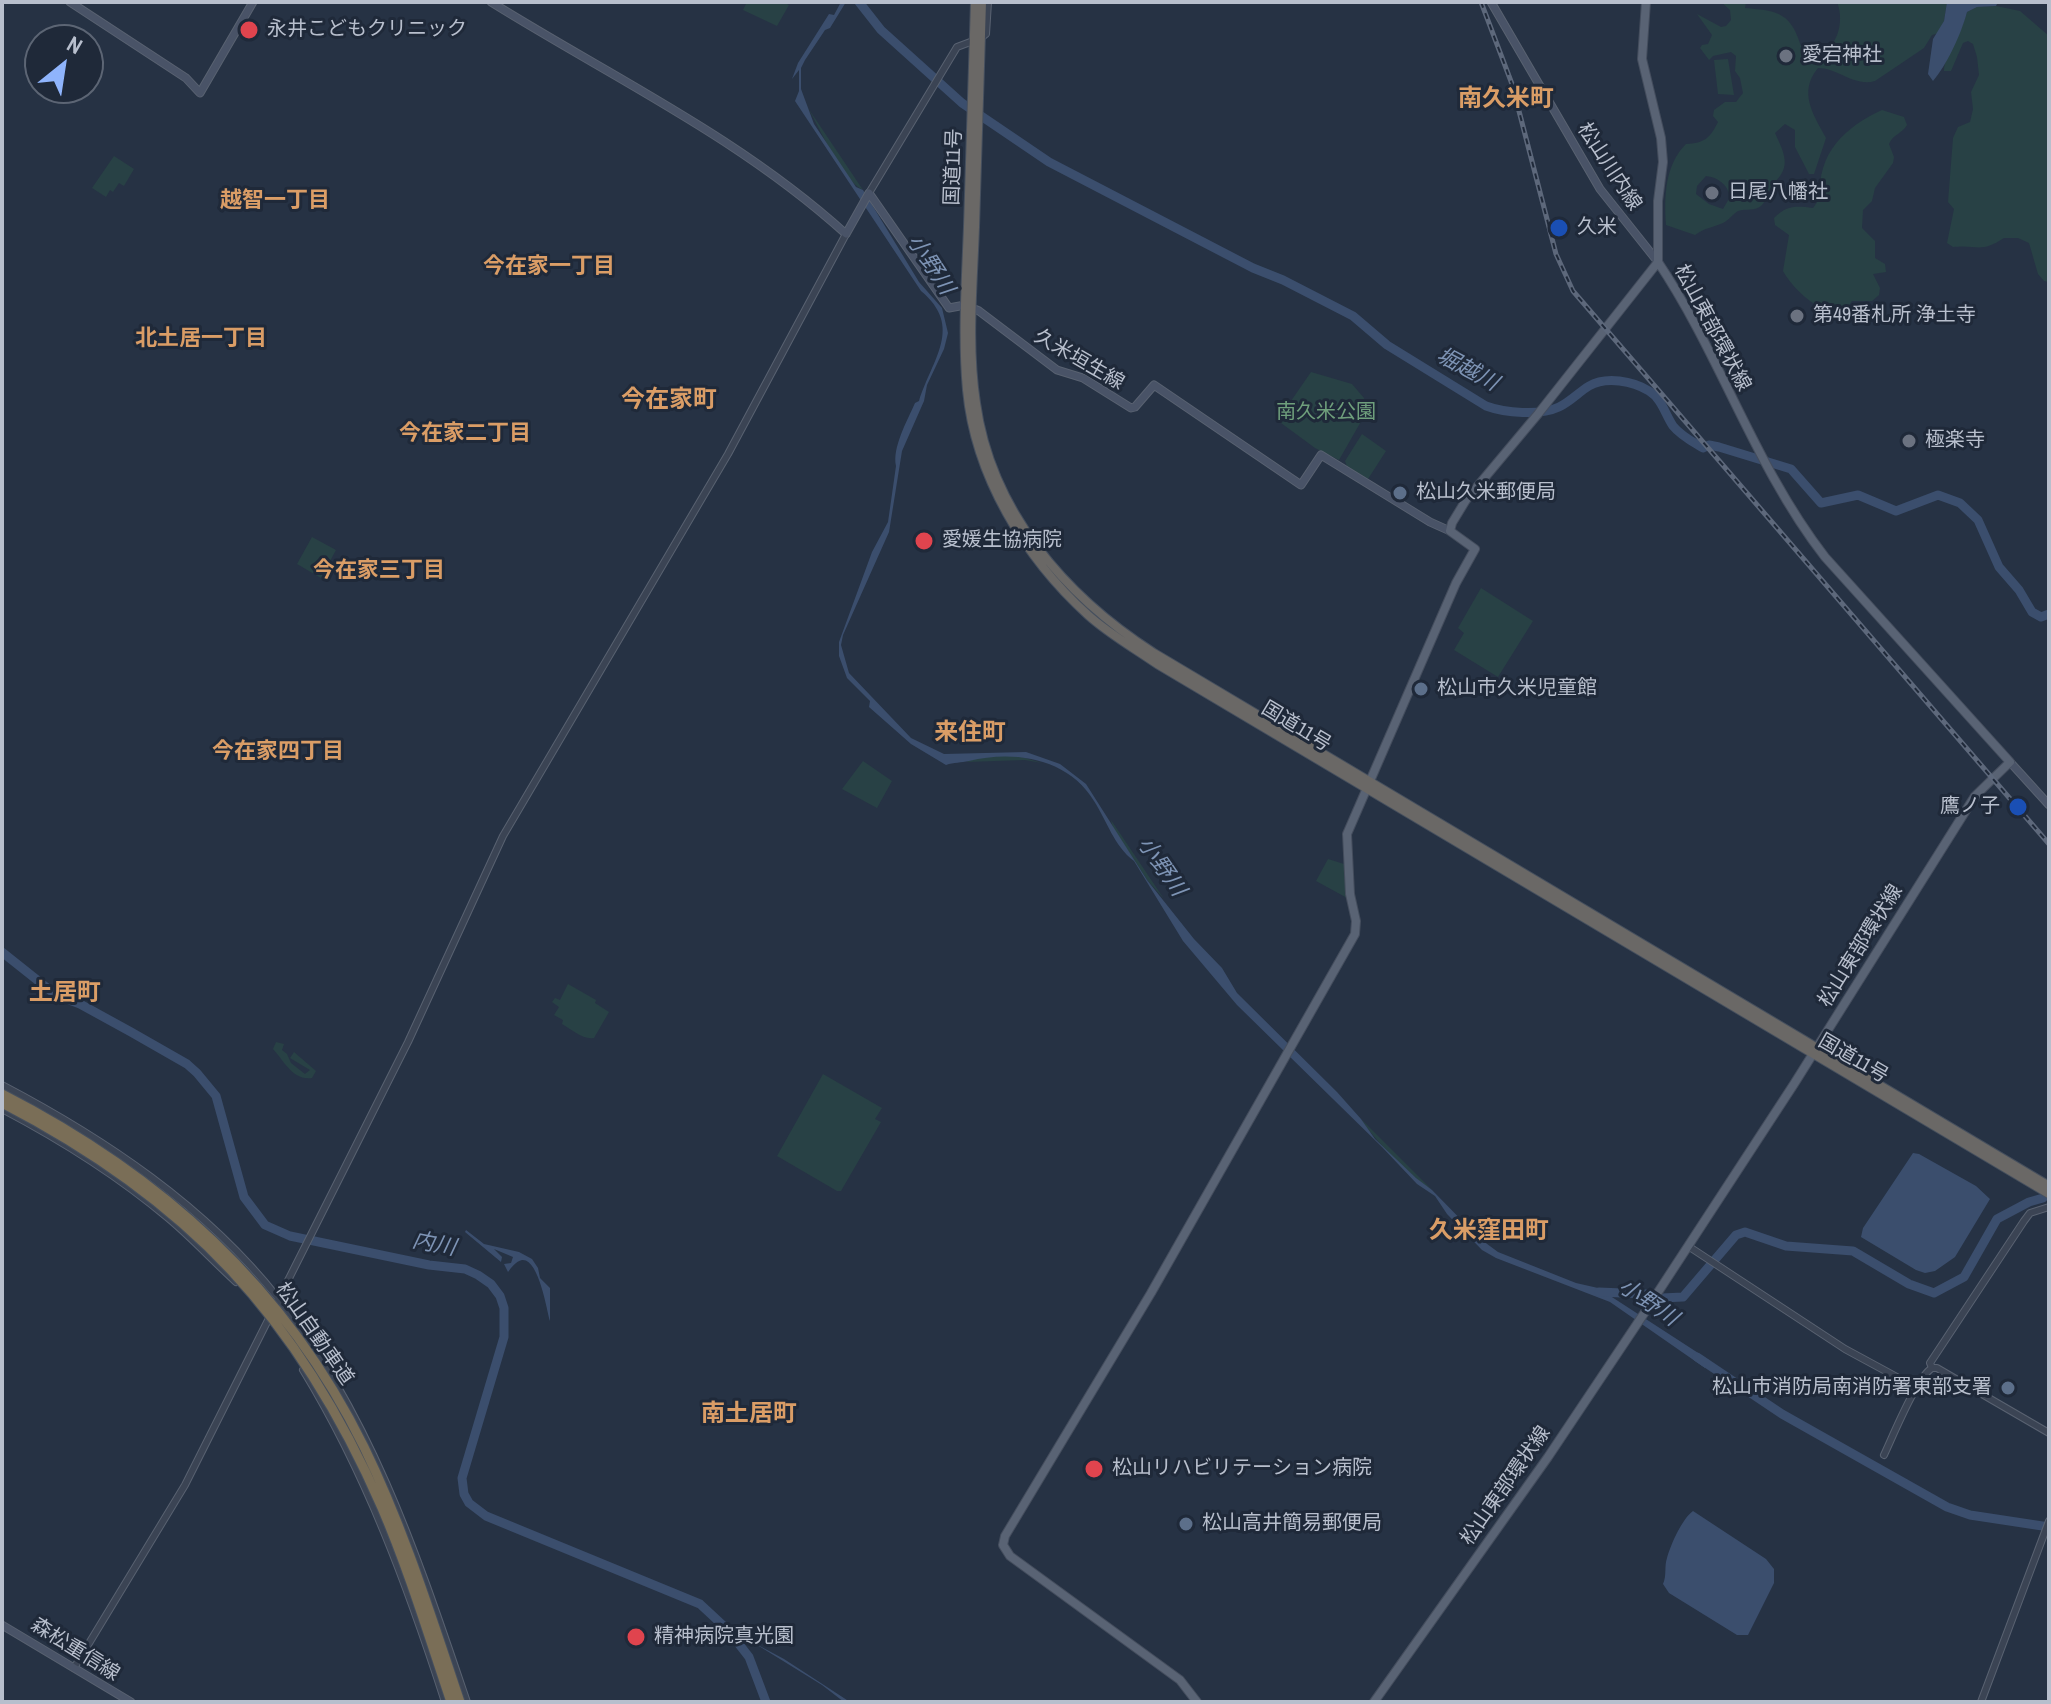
<!DOCTYPE html>
<meta charset="utf-8">
<style>
body{margin:0}
#map{position:relative;width:2051px;height:1704px;overflow:hidden;background:#263244;font-family:"Archivo Narrow",sans-serif}
canvas{display:block}
.frame{position:absolute;inset:0;border:4px solid #b8bfcd;pointer-events:none}
.north{position:absolute;left:24px;top:24px;width:80px;height:80px;box-sizing:border-box;background:#1f2939;border:2px solid #5c6574;border-radius:50%;rotate:30deg;font-size:22px;font-weight:700;line-height:32px;text-align:center;color:#b8bfcd}
.north::after{content:'';display:block;margin:auto;width:28px;height:36px;background:#8fb4fc;clip-path:polygon(50% 0,100% 100%,50% 72%,0 100%)}
</style>
<div id="map">
<canvas width="2051" height="1704"></canvas>
<div class="frame"></div>
<div class="north">N</div>
</div>
<script>
const ctx = document.querySelector('canvas').getContext('2d');
ctx.lineJoin = 'round';
function fill(path, color) {
  ctx.fillStyle = color;
  ctx.fill(path, 'evenodd');
}
function trace(path, color, width, dash) {
  ctx.strokeStyle = color;
  ctx.lineWidth = width;
  ctx.lineCap = dash ? 'butt' : 'round';
  ctx.setLineDash(dash || []);
  ctx.stroke(path);
}
function drawText(font, color, halo, rows, align = 'center') {
  ctx.font = font + ' "Archivo Narrow","Noto Sans JP",sans-serif';
  ctx.lineWidth = 6;
  ctx.setLineDash([]);
  ctx.textBaseline = 'middle';
  ctx.strokeStyle = halo;
  ctx.fillStyle = color;
  for (const [text, x, y, turn = 0] of rows) {
    ctx.save();
    ctx.translate(x, y);
    ctx.rotate((+turn || 0) * Math.PI / 180);
    ctx.textAlign = isNaN(turn) ? turn : align;
    if (halo) ctx.strokeText(text, 0, 0);
    ctx.fillText(text, 0, 0);
    ctx.restore();
  }
}
fill(new Path2D(`
 M747,2H783L789,5L777,26L743,10Z
 M1721,2H1746L1745,8C1780,11 1791,13 1802,49C1832,65 1847,26 1837,2H1947L1944,21L1939,33L1932,35L1924,48L1875,81C1854,87 1838,68 1818,68C1798,92 1813,114 1826,138L1814,174H1809L1795,147V130L1785,124L1775,133C1784,153 1792,166 1774,183C1768,189 1768,199 1762,205C1755,212 1746,208 1738,211C1733,214 1729,220 1723,223C1712,228 1706,227 1695,235L1666,225C1664,196 1665,165 1686,144C1705,143 1710,138 1718,122L1713,116L1714,110L1725,102H1736L1743,93L1740,78L1735,71L1736,56L1731,52L1713,56L1709,60L1700,48L1702,45L1708,44L1712,35L1697,14L1721,27L1726,26L1731,20L1730,10ZM1706,176C1718,177 1728,185 1730,197L1723,209L1709,204L1696,194L1697,186Z
 M1996,6L2020,11L2049,36V282L2044,281L2038,274L2029,243L2018,238H2004C1980,254 1977,244 1953,247L1947,243L1954,209L1948,202L1953,138L1958,127L1970,122L1973,109L1971,92L1979,75L1977,57L1973,44L1968,41L1963,43L1951,71H1944C1944,55 1962,31 1967,12L1977,7Z
 M1728,59L1734,95L1718,94L1714,60Z
 M808,108L863,190C843,181 819,127 808,108Z
 M1882,110L1904,117L1907,125C1902,134 1893,134 1889,144L1894,157L1893,163L1875,188L1872,201L1863,210L1862,228L1875,241V258L1885,264L1886,272L1873,274L1880,288L1879,295L1872,301H1852C1834,330 1793,290 1783,271L1789,235L1775,225L1774,218C1787,205 1796,206 1813,208L1820,198C1817,153 1845,127 1882,110Z
 M114,156L134,169L124,186L119,183L113,192L110,190L106,197L92,188Z
 M1311,372L1352,384L1364,398L1363,418L1339,460L1315,448L1281,423L1291,401Z
 M1362,434L1386,451L1368,479L1347,466L1345,461Z
 M312,537L336,550L321,578L297,564Z
 M1481,588L1533,621L1498,677L1454,650L1464,633L1458,628Z
 M1015,755L1042,763L1025,760L966,762L980,757Z
 M863,761L892,781L877,808L842,789Z
 M1111,820L1164,899L1147,880L1113,828Z
 M1328,859L1344,864L1349,899L1316,881Z
 M568,984L596,1000L595,1003L609,1012L594,1038C583,1040 571,1029 562,1024L563,1020L554,1015L559,1007L552,1002L555,998L560,1000Z
 M276,1042L284,1044L282,1050L287,1054L291,1063L305,1074L310,1070L290,1058L294,1052L316,1071L312,1078C293,1081 284,1061 273,1049Z
 M823,1074L882,1108L875,1119L881,1122L841,1191H837L777,1156Z
 M1361,1119L1432,1190C1410,1176 1375,1141 1361,1119Z
 M1708,1361L1782,1410L1953,1506L1988,1515L2049,1524V1530L1968,1518L1950,1512L1802,1429L1705,1367Z`), '#284145');
fill(new Path2D(`
 M841,2H846L830,28L825,30L805,60L801,68V89L814,124L856,187L863,190L919,282L942,308L948,333L944,349L927,385L924,401L902,451L889,532L843,635L841,645L849,673L911,738L944,754L1026,752L1060,764L1086,784L1147,880L1194,939L1222,968L1237,993L1337,1092L1361,1119L1375,1139L1416,1178L1432,1190L1479,1238L1498,1252L1576,1283L1598,1288L1709,1360L1705,1368L1610,1302L1496,1258L1482,1250L1447,1214L1435,1196L1417,1184L1382,1147L1237,1005L1183,941L1134,861C1114,846 1107,821 1094,801C1068,758 1014,750 969,761C961,763 954,762 946,765L911,744L869,707L870,701L847,678L839,656V642L872,552L888,522L896,466C892,448 907,421 915,403L919,401C932,359 964,327 921,291L795,101L799,91V70L792,79L798,63L829,14L834,15Z
 M1947,2H1998L1996,6L1977,7L1967,12C1961,35 1946,66 1933,81L1928,74L1933,39L1944,21Z
 M1913,1153L1919,1154L1976,1186L1990,1199L1955,1257L1935,1271L1925,1273L1916,1270L1861,1237L1863,1228Z
 M466,1230L484,1244L519,1252L532,1259L538,1268L540,1278L550,1288V1321C547,1312 539,1258 522,1260C516,1261 511,1268 508,1272L504,1264L511,1263L513,1257L494,1249L502,1257L501,1262L465,1232Z
 M1693,1511L1766,1559L1774,1569V1583L1748,1635H1737L1669,1593L1663,1584C1667,1575 1664,1567 1667,1558C1671,1544 1682,1519 1693,1511Z
 M754,1643L784,1659L850,1702H844L822,1685Z`), '#3b4e6d');
trace(new Path2D(`
 M859,2L881,30L962,103L1049,162L1253,268L1283,280L1353,316L1387,345L1486,406C1505,413 1540,416 1559,407C1570,402 1579,392 1589,386C1606,376 1633,381 1649,391C1662,399 1665,414 1673,426C1681,436 1693,442 1703,448L1709,445L1719,447L1791,469L1821,503L1858,495L1896,511L1938,495L1960,503L1978,520L1999,567L2019,590L2032,612L2041,617L2049,614
 M2,952L56,995L80,1004L131,1032L187,1064L197,1073L216,1096L244,1197L265,1225L290,1236L429,1265L465,1269L478,1275L491,1284L500,1296L504,1308V1337L462,1478L464,1494L469,1503L486,1516L700,1604L728,1630L749,1657L766,1702
 M1599,1292L1645,1294L1662,1298L1683,1297L1736,1235L1745,1232L1786,1246L1853,1251L1909,1284L1934,1293L1964,1277L1997,1219L2029,1202L2043,1198
 M1697,1357L1782,1414L1947,1507L1970,1515L2049,1527`), '#3b4e6d', 9);
const tertiary = new Path2D(`
 M869,193L957,47L981,38L986,34L988,2
 M2,1085C105,1139 205,1206 278,1298C372,1416 419,1561 467,1702
 M2,1109C61,1140 117,1175 168,1218C192,1238 213,1261 236,1282
 M1688,1246L1845,1349L1917,1388
 M1932,1368H1937L2049,1433
 M303,1370C366,1473 408,1587 445,1702
 M1884,1455C1893,1436 1917,1377 1932,1368L1930,1363L2024,1221L2030,1213L2049,1207
 M74,1668L185,1485L408,1042L503,836L728,454L846,234
 M1981,1702L2049,1521`);
const secondary = new Path2D(`
 M70,2L186,78L200,93L253,2
 M491,2C613,78 739,137 846,234L869,193L949,308L965,305L979,311L1057,370L1083,378L1131,408L1135,407L1154,385L1301,485L1321,455L1430,522L1450,531
 M1491,2L1600,189L1658,262
 M2010,762L2049,805
 M2,1625L131,1702`);
const primary = new Path2D(`
 M1197,1702L1180,1680L1010,1556L1003,1545L1005,1536L1151,1293L1355,934L1356,921L1350,894L1347,834L1456,583L1475,549L1450,531L1452,523L1466,500L1538,414L1658,262V201L1663,162L1661,138L1642,59L1646,2
 M1374,1702L1548,1457L1647,1309L1794,1084L1975,796L2010,762L1825,557C1755,467 1721,356 1658,262`);
const trunk = new Path2D(`
 M975,2C972,77 971,152 968,226C966,281 962,336 967,390C975,476 1025,558 1088,615C1109,634 1134,648 1157,664L2049,1194
 M982,2C980,77 977,152 975,227C973,285 967,345 976,403C991,511 1065,596 1154,653L2049,1186`);
trace(tertiary, '#596271', 8);
trace(secondary, '#596271', 9);
trace(primary, '#444d5d', 10);
trace(trunk, '#454f5e', 10);
trace(tertiary, '#3b4454', 6);
trace(secondary, '#495367', 7);
trace(primary, '#596374', 8);
trace(trunk, '#6a6866', 8);
const rail = new Path2D(`
 M1481,2L1512,84L1556,254L1573,291L2049,844`);
trace(rail, '#5d687b', 5);
trace(rail, '#1f2939', 2, [6]);
const motorwayBridge = new Path2D(`
 M2,1094C160,1175 285,1286 364,1447C404,1529 431,1616 460,1702
 M2,1103C188,1199 299,1317 382,1508C409,1571 429,1637 451,1702`);
trace(motorwayBridge, '#454f5e', 11, []);
trace(motorwayBridge, '#7a6e57', 9);
for (const [x, y, r, color] of [
 [249,30,10,"#e0444e"],
 [1786,56,8,"#6b7280"],
 [1712,193,8,"#6b7280"],
 [1559,228,10,"#1a4fb4"],
 [1797,316,8,"#6b7280"],
 [1909,441,8,"#6b7280"],
 [1400,493,8,"#5c6f8a"],
 [924,541,10,"#e0444e"],
 [1421,689,8,"#5c6f8a"],
 [2018,807,10,"#1a4fb4"],
 [2008,1388,8,"#5c6f8a"],
 [1094,1469,10,"#e0444e"],
 [1186,1524,8,"#5c6f8a"],
 [636,1637,10,"#e0444e"]
]) {
  const dot = new Path2D();
  dot.arc(x, y, r, 0, 2 * Math.PI);
  ctx.fillStyle = color;
  ctx.fill(dot);
  trace(dot, '#1f2939', 3);
}
drawText('20px', '#b8bfcd', '#1f2939', [
 ["永井こどもクリニック",267,30],
 ["愛宕神社",1802,56],
 ["日尾八幡社",1728,193],
 ["久米",1577,228],
 ["第49番札所 浄土寺",1813,316],
 ["極楽寺",1925,441],
 ["松山久米郵便局",1416,493],
 ["愛媛生協病院",942,541],
 ["松山市久米児童館",1437,689],
 ["鷹ノ子",2000,807,"right"],
 ["松山市消防局南消防署東部支署",1992,1388,"right"],
 ["松山リハビリテーション病院",1112,1469],
 ["松山高井簡易郵便局",1202,1524],
 ["精神病院真光園",654,1637]
], 'left');
drawText('20px', '#b8bfcd', '#1f2939', [
 ["国道11号",954,167,-88],
 ["松山川内線",1609,167,57],
 ["松山東部環状線",1712,328,62],
 ["久米垣生線",1079,360,30],
 ["国道11号",1296,727,31],
 ["松山東部環状線",1861,946,-58],
 ["国道11号",1853,1059,30],
 ["松山自動車道",314,1334,55],
 ["松山東部環状線",1506,1486,-55],
 ["森松重信線",75,1650,32]
]);
drawText('20px', '#6f9f7c', '#1f2939', [
 ["南久米公園",1326,413]
]);
drawText('bold 22px', '#da9d66', '#1f2939', [
 ["越智一丁目",275,201],
 ["今在家一丁目",549,267],
 ["北土居一丁目",201,339],
 ["今在家二丁目",465,434],
 ["今在家三丁目",379,571],
 ["今在家四丁目",278,752]
]);
drawText('italic 22px', '#7e94b5', '#1f2939', [
 ["小野川",930,265,57],
 ["堀越川",1467,370,28],
 ["小野川",1161,867,55],
 ["内川",434,1245,11],
 ["小野川",1648,1303,34]
]);
drawText('bold 24px', '#da9d66', '#1f2939', [
 ["南久米町",1506,100],
 ["今在家町",669,401],
 ["来住町",970,734],
 ["土居町",65,994],
 ["久米窪田町",1489,1232],
 ["南土居町",749,1415]
]);
</script>
